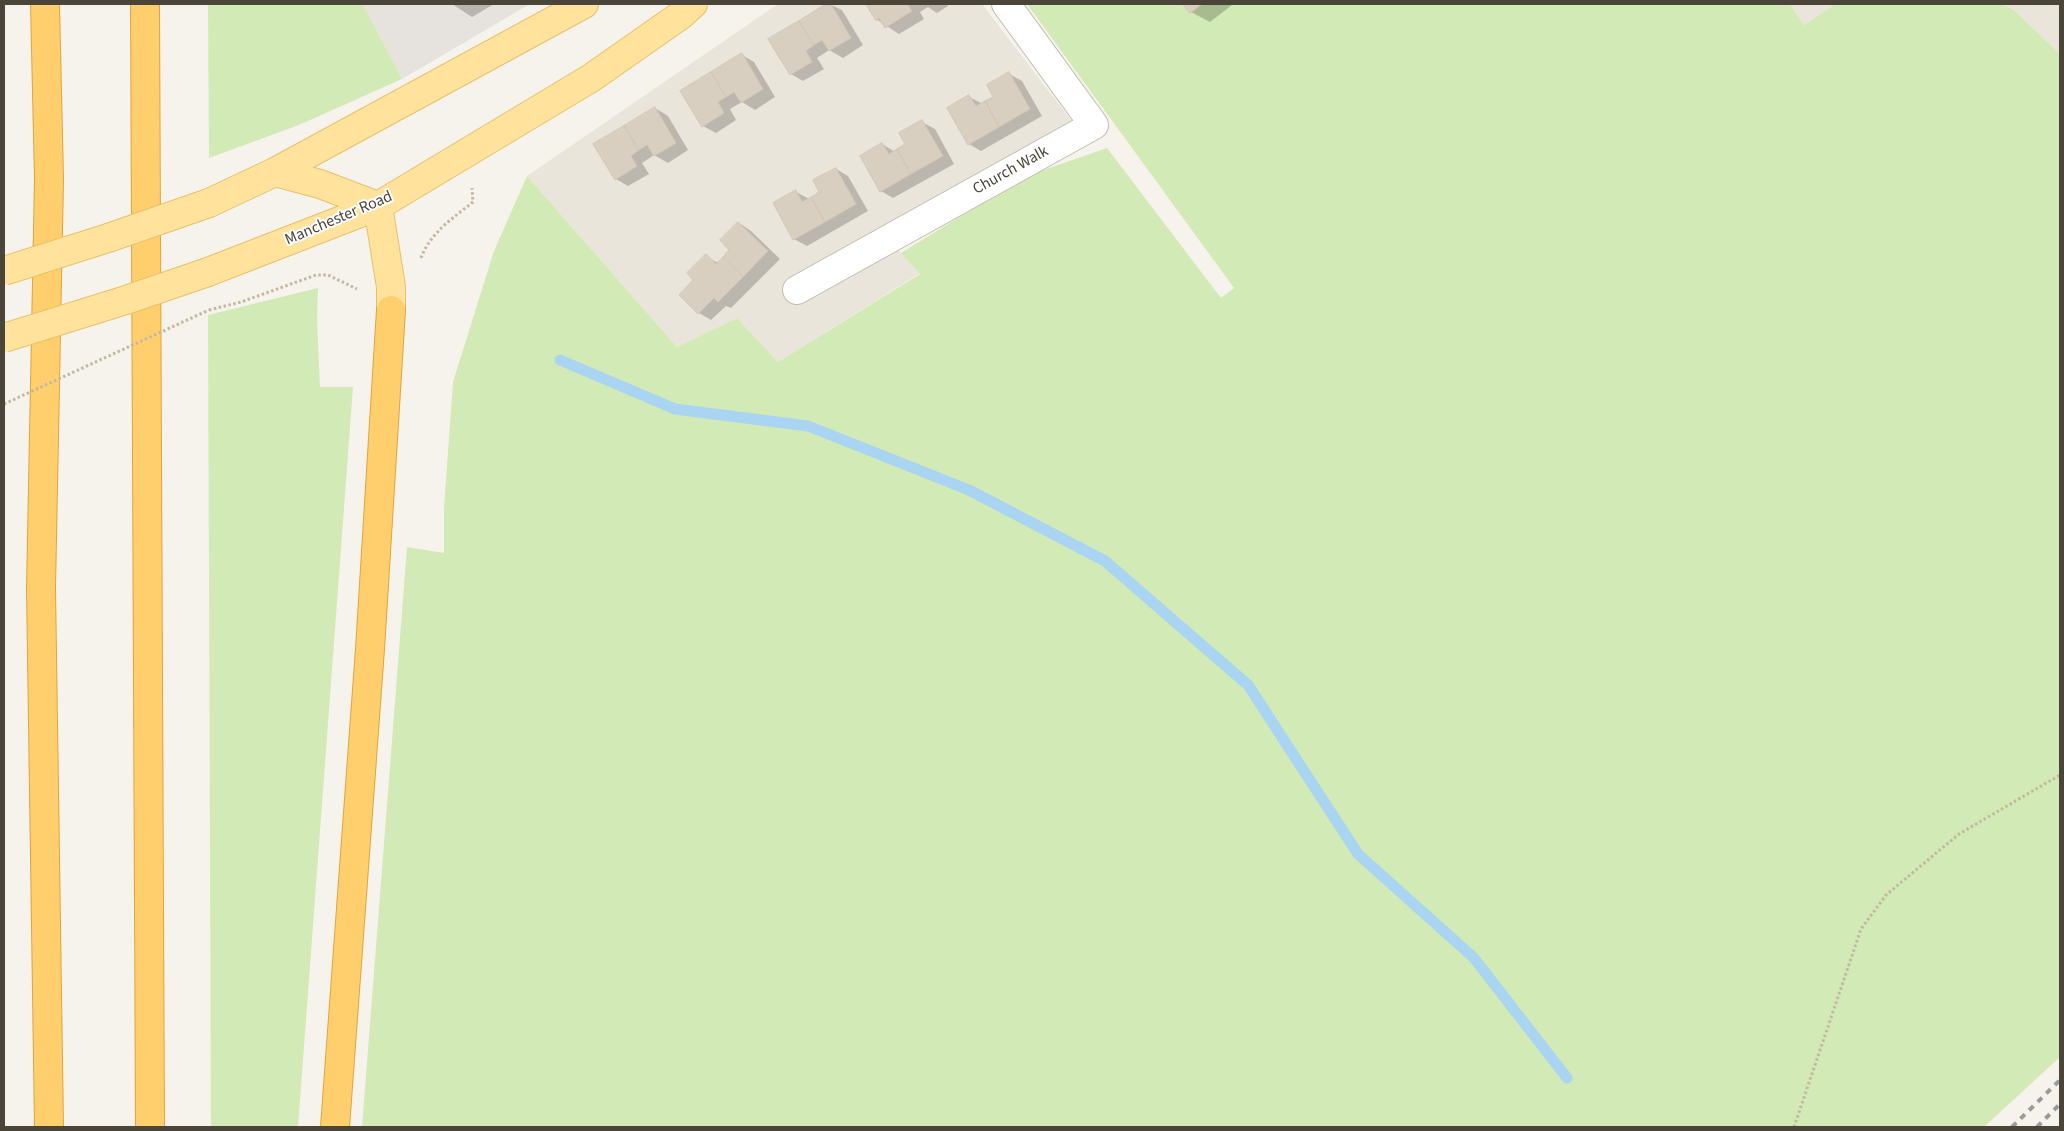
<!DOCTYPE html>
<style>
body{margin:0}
#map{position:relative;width:2064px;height:1131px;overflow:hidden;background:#f6f3ec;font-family:"Source Sans 3",sans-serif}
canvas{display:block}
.frame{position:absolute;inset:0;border:5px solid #4b4439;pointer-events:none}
</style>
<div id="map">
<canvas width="2064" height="1131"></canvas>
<div class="frame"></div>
</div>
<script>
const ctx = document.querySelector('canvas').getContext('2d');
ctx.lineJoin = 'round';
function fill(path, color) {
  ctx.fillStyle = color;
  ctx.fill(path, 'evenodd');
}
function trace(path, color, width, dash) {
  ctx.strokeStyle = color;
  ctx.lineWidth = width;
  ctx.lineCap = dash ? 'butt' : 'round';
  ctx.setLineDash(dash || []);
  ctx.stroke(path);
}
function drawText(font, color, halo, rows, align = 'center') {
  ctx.font = font + ' "Source Sans 3",sans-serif';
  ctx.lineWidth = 4;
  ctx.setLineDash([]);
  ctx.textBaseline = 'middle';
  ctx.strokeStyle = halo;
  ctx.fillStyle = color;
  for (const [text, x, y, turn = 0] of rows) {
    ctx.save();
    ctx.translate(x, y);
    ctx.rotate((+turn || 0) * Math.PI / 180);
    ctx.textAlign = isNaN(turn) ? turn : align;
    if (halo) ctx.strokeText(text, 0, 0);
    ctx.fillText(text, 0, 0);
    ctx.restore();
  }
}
fill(new Path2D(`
 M778,4H982L1074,124L880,231L920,273L778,362L737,318L677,347L527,176Z
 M1790,4H1835L1804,25Z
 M2002,4H2060V54L2014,10Z`), '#eae5da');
fill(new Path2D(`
 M363,4H530L402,79Z`), '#e6e2dd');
fill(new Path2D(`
 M208,4H363L402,79L299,125L209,158Z
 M1027,4H1183L1190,13L1202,4H1790L1804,25L1835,4H2002L2014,10L2060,54V1057L1984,1127H362L407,547L444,553V508L453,382L494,251L527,176L677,347L737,318L778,362L920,274L901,253L1026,176L1107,148L1221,298L1234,288Z
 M318,288L317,318L320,387H353L298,1127H211L208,315Z`), '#d2eab5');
fill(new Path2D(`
 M452,4H494L472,17Z
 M829,4L842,10L863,45L843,58L829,50L817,58L824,69L803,81L791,74L770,40Z
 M868,4H947L948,6L937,13L928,7L920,12L924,19L899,34L876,19Z
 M1185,4H1231L1232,5L1210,22L1191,12Z
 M742,55L754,62L775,97L755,110L742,102L730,109L736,120L716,133L703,126Z
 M1009,74L1022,81L1042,116L981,151L969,144V97L983,104L995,97Z
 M655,108L668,116L688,150L668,163L654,155L642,163L649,174L628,186L616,179Z
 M922,122L935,129L954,164L893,198L881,191L882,144L895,152L907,145Z
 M836,169L848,176L868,211L807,246L794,239L796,192L809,199L821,192Z
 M739,223L751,231L780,259L731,308L726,306L711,320L699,313L680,295L695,280L706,256L718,263L731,250Z`), '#0003');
trace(new Path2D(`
 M560,360L675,409L808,426L969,490L1105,561L1248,685L1358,854L1474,958L1567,1078`), '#a9d4f2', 11);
const building = new Path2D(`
 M826,4H831L851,38L829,51L822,40L814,45L799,21Z
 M866,4H910L908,5L912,11L885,28L879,18L876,20Z
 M1183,4H1202L1190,13Z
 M799,21L814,45L806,51L812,62L790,75L768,39Z
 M742,53L763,89L741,103L734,92L726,97L711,72Z
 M711,72L726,97L718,102L724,113L702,127L680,91Z
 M1009,72L1030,109L999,127L985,101L993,97L987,85Z
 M969,95L976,106L985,101L999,127L968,145L947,108Z
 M655,107L676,143L654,156L647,145L639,150L624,126Z
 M922,120L943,156L911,174L897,149L905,144L899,133Z
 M624,126L639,150L631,156L637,166L615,180L593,144Z
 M882,143L889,154L897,149L911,174L880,192L860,156Z
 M836,168L856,204L825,222L811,197L819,192L813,180Z
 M796,190L802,202L811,197L825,222L793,240L773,203Z
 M738,222L768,251L743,277L723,257L729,250L720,240Z
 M706,254L716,264L723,257L743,277L718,302L714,298L698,314L679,295L693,280L687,273Z`);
fill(building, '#d8cfc1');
trace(building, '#d3c7b4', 1);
const minor = new Path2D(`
 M797,290L1094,125L1006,4`);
const major = new Path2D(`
 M275,172L320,184L378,206L391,287V310
 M209,203L275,172L584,4
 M208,272L378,206L591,78L681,15L693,4`);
const highway = new Path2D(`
 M45,4L49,179L41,588L49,1127
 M145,4L150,1127
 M335,1127L370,649L391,310`);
trace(minor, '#c2bbae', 30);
trace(major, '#e6c16a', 30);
trace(highway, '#e0a43c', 30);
trace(new Path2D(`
 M421,258C430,233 453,218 473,202L472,188
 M209,310L241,302L316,275H328L357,289
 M1794,1127L1861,929L1886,895L1959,834L2060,775`), '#c4b79f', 3, [2.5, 2.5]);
trace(minor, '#fff', 28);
trace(major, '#ffe39c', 28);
trace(highway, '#ffcf6e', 28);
trace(new Path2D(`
 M2012,1127L2060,1080
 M2037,1127L2060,1104`), '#9a9a9a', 4, [6, 6]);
const majorBridge = new Path2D(`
 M4,271L108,238L209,203
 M4,338L126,300L208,272`);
trace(majorBridge, '#e6c16a', 30, []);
trace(new Path2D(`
 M4,404L209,310`), '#c4b79f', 3, [2.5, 2.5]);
trace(majorBridge, '#ffe39c', 28);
drawText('16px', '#4b4439', '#fff', [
 ["Church Walk",1011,171,-29],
 ["Manchester Road",339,219,-23]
]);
</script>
